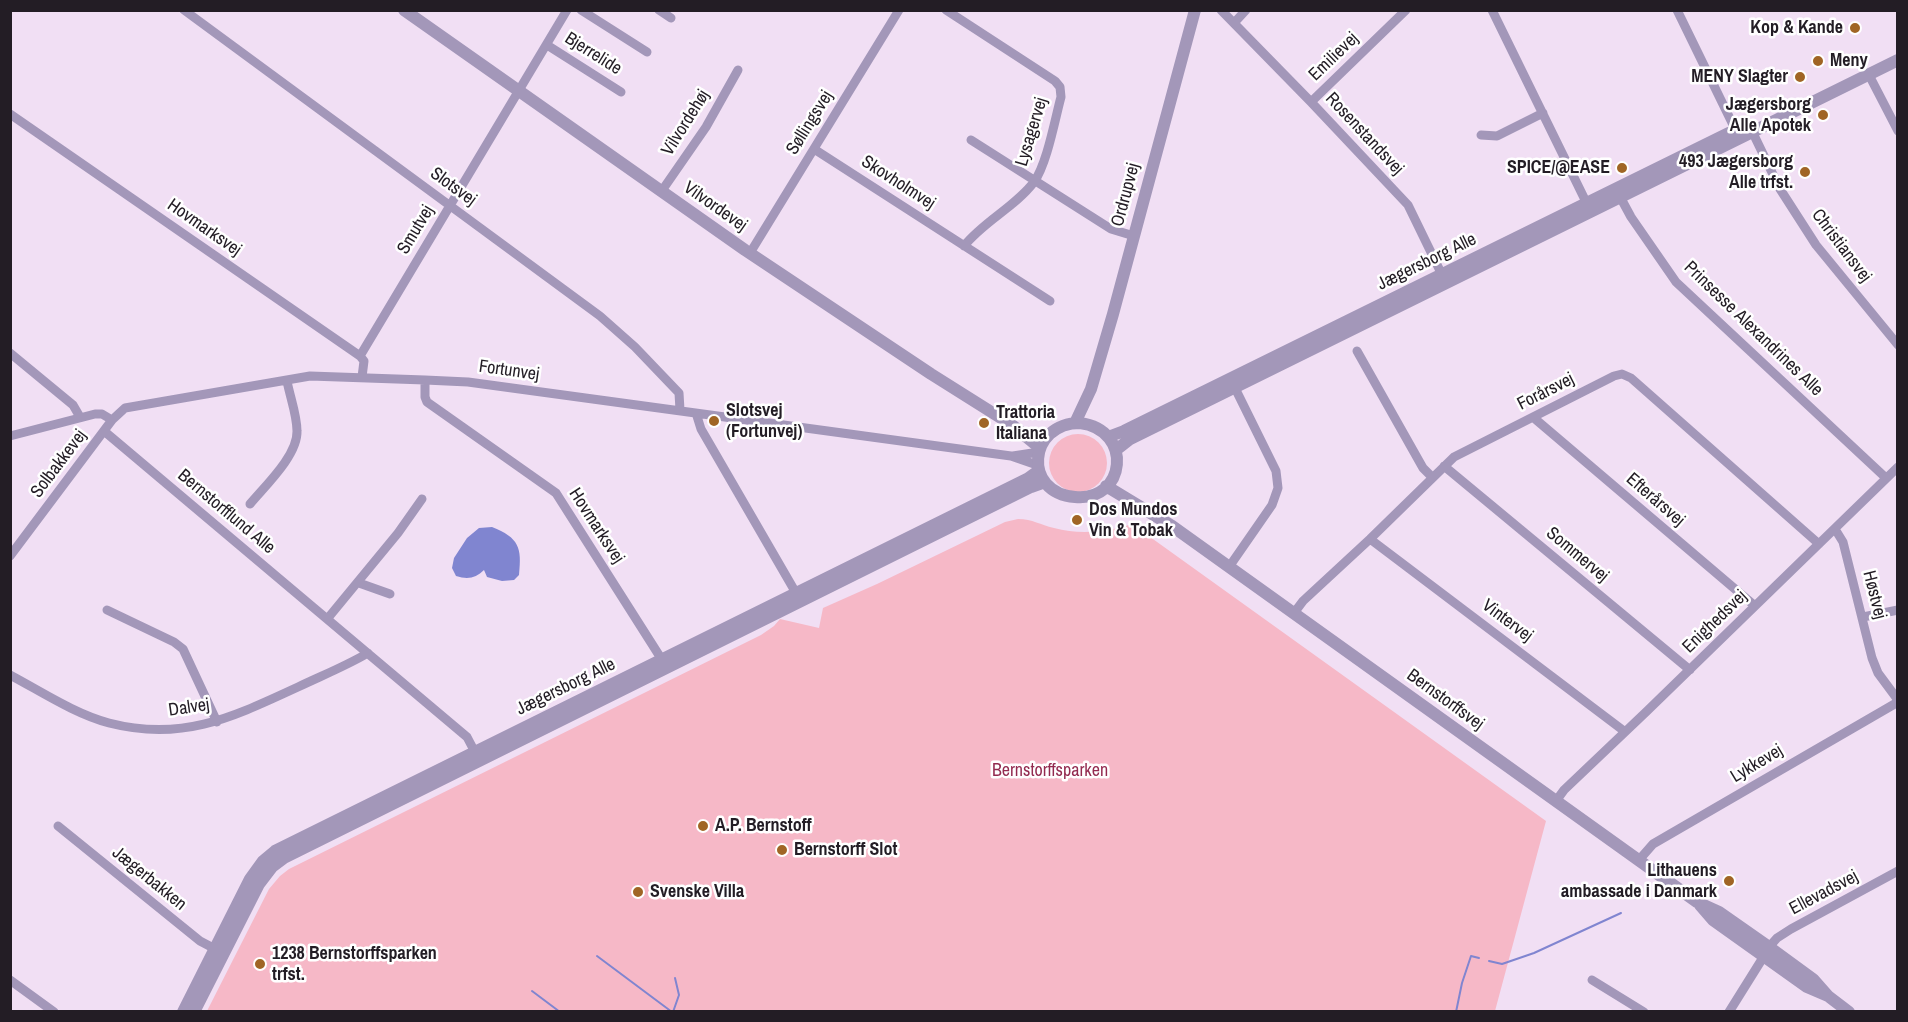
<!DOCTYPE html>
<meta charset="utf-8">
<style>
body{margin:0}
#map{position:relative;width:1908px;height:1022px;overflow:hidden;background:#f1dff4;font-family:"Archivo Narrow",sans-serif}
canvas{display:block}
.frame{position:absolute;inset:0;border:12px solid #231d25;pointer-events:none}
</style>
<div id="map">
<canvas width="1908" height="1022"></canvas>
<div class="frame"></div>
</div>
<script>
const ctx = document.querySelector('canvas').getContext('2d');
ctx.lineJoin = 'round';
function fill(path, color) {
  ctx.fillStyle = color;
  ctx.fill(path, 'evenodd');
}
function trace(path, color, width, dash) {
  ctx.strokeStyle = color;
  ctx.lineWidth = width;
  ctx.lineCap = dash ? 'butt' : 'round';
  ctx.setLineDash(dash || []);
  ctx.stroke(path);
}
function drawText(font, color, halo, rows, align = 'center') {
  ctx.font = font + ' "Archivo Narrow",sans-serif';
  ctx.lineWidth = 5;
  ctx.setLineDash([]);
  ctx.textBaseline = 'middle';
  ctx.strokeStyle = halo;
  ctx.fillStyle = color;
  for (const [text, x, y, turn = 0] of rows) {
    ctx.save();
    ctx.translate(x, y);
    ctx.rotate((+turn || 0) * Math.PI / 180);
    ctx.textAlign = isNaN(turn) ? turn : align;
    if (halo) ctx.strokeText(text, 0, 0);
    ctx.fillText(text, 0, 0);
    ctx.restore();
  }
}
fill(new Path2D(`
 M1049 463a29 29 0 1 1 58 0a29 29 0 1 1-58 0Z
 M1018,519C1033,519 1040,525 1054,528C1080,535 1107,532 1132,524L1546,821L1495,1011H207L269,889L280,876L289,869L761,635L774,626L780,619L819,628L823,608L877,584L1005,522Z`), '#f6b8c7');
fill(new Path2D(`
 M492,527C519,538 522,547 519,575L514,580L502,581L487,577L484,570C476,578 468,580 456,576L452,568L454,558L467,538L479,528Z`), '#8085d0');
trace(new Path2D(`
 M597,956L672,1012
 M1489,961L1502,964L1534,953L1621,913
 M532,991L560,1012
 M673,1012L679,995L675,978
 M1456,1012L1462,983L1471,956L1479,958`), '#8085d0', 2);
trace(new Path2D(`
 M184,10L600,316L635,347L679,393L680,410
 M581,10L647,52
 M659,10L671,18
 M946,10L1055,81L1060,87L1061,97C1055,119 1047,164 1034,182C1015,207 984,221 964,246
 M1221,10L1311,102L1408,205L1444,279
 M1492,10L1589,208
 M1677,10L1738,135
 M1234,23L1246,10
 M547,45L621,92
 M1869,75L1898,131
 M1311,102L1406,10
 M10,114L360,356L364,361L362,377
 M1751,129L1780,189L1816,245L1898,345
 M1481,135L1497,136L1543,113
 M971,140L1111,229L1134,236
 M814,149L1050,301
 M661,192L706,127L738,70
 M1618,193L1631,217L1676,282L1886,478
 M750,253L899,10
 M1357,351L1423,468L1432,477
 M10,353L73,405L80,417
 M360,356L567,10
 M425,380V397L427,402L556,493L664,663
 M696,413L701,429L796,593
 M1534,418L1755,606
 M104,431L467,737L477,756
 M10,436L95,414H102L112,420
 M1013,456L1039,452
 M1444,466L1690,670
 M250,504C265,486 298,455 297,431C297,415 290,397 287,381
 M1835,529L1843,542L1872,658L1878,673L1898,700
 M1370,539L1624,731
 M10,556L112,420L125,408L310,376L425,380L468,382L1011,456L1037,465
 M1229,567L1272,505L1278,488L1276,471L1233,384
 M359,583L390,594
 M107,610L174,642L183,649L217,722
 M1294,613L1303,601L1370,539L1454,457L1614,376L1622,374L1631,378L1819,544
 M1863,617L1898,610
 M328,618L398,533L422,499
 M10,675C42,692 75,714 109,723C183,742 233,717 298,687C321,676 346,666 368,653
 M1556,801L1564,790L1646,712L1898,467
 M58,826L200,941L219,951
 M1639,860L1653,844L1898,702
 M1769,947L1777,938L1791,929L1898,871
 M10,980L54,1012
 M1592,980L1644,1012
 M1729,1012L1764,956`), '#a397b9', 9);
trace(new Path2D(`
 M404,10L745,250L931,374L1012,425L1040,448
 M1075,423L1091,389L1113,314L1195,10
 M1080,423C1134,430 1126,502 1075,497C1022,493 1028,423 1080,423Z
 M1108,437L1124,431L1729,133L1750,129
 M1116,450L1130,439L1898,60
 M1106,486L1172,526L1697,902L1719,912L1769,947L1813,979L1828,996
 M1700,905L1713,920L1807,987L1828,996L1849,1012
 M183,1012L250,879L263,861L275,851L1027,479L1038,471
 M194,1012L259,884L272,867L284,858L1031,487L1045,482`), '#a397b9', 12);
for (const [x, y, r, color] of [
 [1855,28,6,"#a06525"],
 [1818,61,6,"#a06525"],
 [1800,77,6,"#a06525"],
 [1823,115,6,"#a06525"],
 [1622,168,6,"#a06525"],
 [1805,172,6,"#a06525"],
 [714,421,6,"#a06525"],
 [984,423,6,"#a06525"],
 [1077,520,6,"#a06525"],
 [703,826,6,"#a06525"],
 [782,850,6,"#a06525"],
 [1729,881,6,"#a06525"],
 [638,892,6,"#a06525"],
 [260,964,6,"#a06525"]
]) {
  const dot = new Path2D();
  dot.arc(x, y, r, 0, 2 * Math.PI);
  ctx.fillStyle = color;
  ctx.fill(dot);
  trace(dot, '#fff', 2);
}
drawText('bold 18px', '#231d25', '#fff', [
 ["Kop & Kande",1843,28,"right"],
 ["Meny",1830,61],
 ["MENY Slagter",1788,77,"right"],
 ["Jægersborg",1811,105,"right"],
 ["Alle Apotek",1811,126,"right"],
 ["493 Jægersborg",1793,162,"right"],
 ["Alle trfst.",1793,183,"right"],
 ["SPICE/@EASE",1610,168,"right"],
 ["Slotsvej",726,411],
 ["(Fortunvej)",726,432],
 ["Trattoria",996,413],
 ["Italiana",996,434],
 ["Dos Mundos",1089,510],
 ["Vin & Tobak",1089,531],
 ["A.P. Bernstoff",715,826],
 ["Bernstorff Slot",794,850],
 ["Lithauens",1717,871,"right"],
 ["ambassade i Danmark",1717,892,"right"],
 ["Svenske Villa",650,892],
 ["1238 Bernstorffsparken",272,954],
 ["trfst.",272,975]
], 'left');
drawText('18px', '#231d25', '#fff', [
 ["Bjerrelide",593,54,32],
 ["Emilievej",1334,57,-44],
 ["Vilvordehøj",686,123,-58],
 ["Søllingsvej",810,123,-58],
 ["Lysagervej",1032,132,-73],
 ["Rosenstandsvej",1364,134,47],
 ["Skovholmvej",898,183,33],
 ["Slotsvej",453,187,36],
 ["Ordrupvej",1126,195,-75],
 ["Vilvordevej",715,207,35],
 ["Hovmarksvej",204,228,35],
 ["Smutvej",416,230,-59],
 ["Christiansvej",1841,246,53],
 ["Jægersborg Alle",1427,262,-26],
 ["Prinsesse Alexandrines Alle",1753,329,44],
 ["Fortunvej",509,371,8],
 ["Forårsvej",1546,392,-27],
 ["Solbakkevej",59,464,-53],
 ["Efterårsvej",1655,500,41],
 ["Bernstorfflund Alle",226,512,40],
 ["Hovmarksvej",596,526,57],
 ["Sommervej",1577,555,40],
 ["Høstvej",1874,595,76],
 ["Vintervej",1507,621,37],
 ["Enighedsvej",1715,622,-44],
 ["Jægersborg Alle",566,687,-26],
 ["Bernstorffsvej",1445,700,36],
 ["Dalvej",189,708,-8],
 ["Lykkevej",1757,764,-31],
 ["Jægerbakken",149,879,39],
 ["Ellevadsvej",1824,893,-28]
]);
drawText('18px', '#932b50', '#fff', [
 ["Bernstorffsparken",1050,771]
]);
</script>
